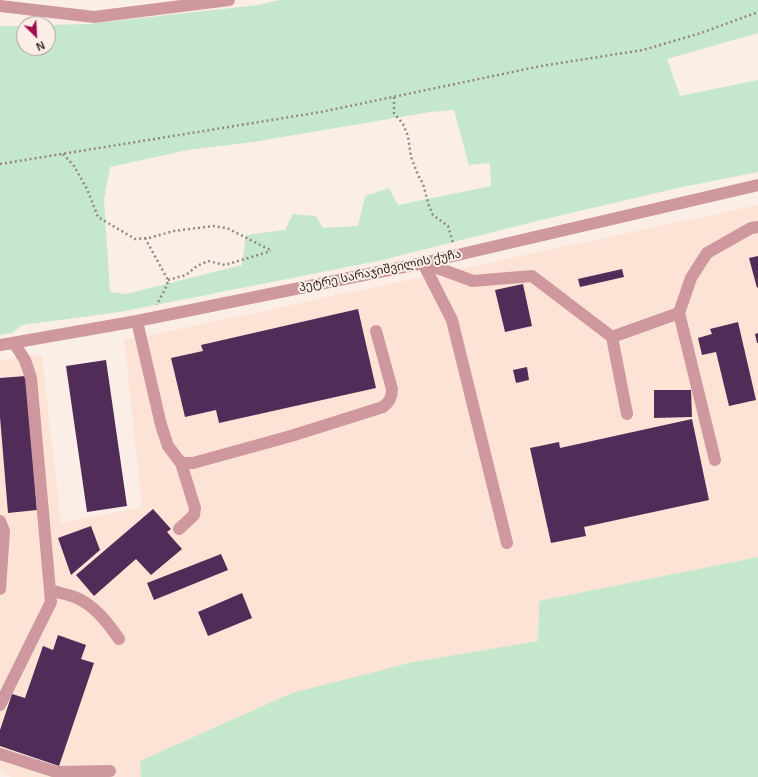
<!DOCTYPE html>
<meta charset="utf-8">
<style>
body{margin:0}
#map{position:relative;width:758px;height:777px;overflow:hidden;background:#fbeee7;font-family:Helvetica,sans-serif}
canvas{display:block}
.north{position:absolute;left:16px;top:16px;width:40px;height:40px;box-sizing:border-box;background:#fbeee7;border:1px solid #ab9f98;border-radius:50%;rotate:156deg;font-size:11px;font-weight:700;line-height:16px;text-align:center;color:#342821}
.north::after{content:'';display:block;margin:auto;width:14px;height:18px;background:#a10b4f;clip-path:polygon(50% 0,100% 100%,50% 72%,0 100%)}
</style>
<div id="map">
<canvas width="758" height="777"></canvas>
<div class="north">N</div>
</div>
<script>
const ctx = document.querySelector('canvas').getContext('2d');
ctx.lineJoin = 'round';
function fill(path, color) {
  ctx.fillStyle = color;
  ctx.fill(path, 'evenodd');
}
function trace(path, color, width, dash) {
  ctx.strokeStyle = color;
  ctx.lineWidth = width;
  ctx.lineCap = dash ? 'butt' : 'round';
  ctx.setLineDash(dash || []);
  ctx.stroke(path);
}
function drawText(font, color, halo, rows, align = 'center') {
  ctx.font = font + ' Helvetica,"Noto Sans Georgian",sans-serif';
  ctx.lineWidth = 4;
  ctx.setLineDash([]);
  ctx.textBaseline = 'middle';
  ctx.strokeStyle = halo;
  ctx.fillStyle = color;
  for (const [text, x, y, turn = 0] of rows) {
    ctx.save();
    ctx.translate(x, y);
    ctx.rotate((+turn || 0) * Math.PI / 180);
    ctx.textAlign = isNaN(turn) ? turn : align;
    if (halo) ctx.strokeText(text, 0, 0);
    ctx.fillText(text, 0, 0);
    ctx.restore();
  }
}
fill(new Path2D(`
 M758,205V557L539,601L538,641L413,662L140,761L141,777H12L4,774L0,770V360L42,355L61,523L142,507L124,339L137,338Z`), '#fce3d6');
fill(new Path2D(`
 M280,0H758V33L667,59L680,96L758,80V172L682,187L541,220L378,261L120,312L22,325L12,333L0,335V26H24V48H48V25L88,24L258,5ZM454,110L469,165L490,163L491,186L398,205L389,188L365,196L358,226L323,228L316,216L293,214L285,230L246,235L242,265L126,294L110,292L104,199L110,167L188,150L253,142L430,112Z
 M758,557V777H141L140,761L292,693L413,662L538,641L539,601Z`), '#c5e7cc');
fill(new Path2D(`
 M758,256V287L757,288L749,258Z
 M622,269L624,277L580,287L578,279Z
 M523,284L532,326L505,332L495,290Z
 M358,309L376,388L219,423L216,410L185,417L171,358L203,351L201,345Z
 M738,322L756,400L729,406L716,352L702,355L698,338L712,334L710,329Z
 M758,333V343H757L755,334Z
 M106,360L127,506L87,512L66,366Z
 M527,367L529,380L516,383L513,370Z
 M26,376L37,510L8,513L0,417V378Z
 M654,390H691L692,417L654,418Z
 M692,419L709,500L584,527L586,536L551,543L530,448L559,442L560,448Z
 M153,509L171,529L167,532L182,549L151,575L136,559L94,596L76,575Z
 M91,526L100,550L71,575L58,538Z
 M221,554L228,570L154,600L147,583Z
 M242,593L252,618L208,636L198,612Z
 M58,635L86,645L81,659L94,663L59,766L0,746V730L12,694L25,698L43,646L53,650Z`), '#522c58');
trace(new Path2D(`
 M394,97V113L403,124L408,136L411,157L418,175L423,184L429,206L433,215L448,226L453,243
 M63,154L74,166L87,189L98,217L135,239L149,238L174,231L213,226L227,228L272,251
 M0,164L321,112L541,66L643,50L701,33L758,12
 M145,238L168,280C167,289 160,296 157,305
 M168,280L186,275L197,266L208,261L225,265L271,251`), '#958881', 2.5, [2, 3]);
trace(new Path2D(`
 M0,6L94,17L229,0
 M423,263L452,320L507,543
 M424,263L473,281L532,276L612,337L679,313L715,460
 M679,313L691,278L707,253L751,228L758,227
 M137,321L161,425L168,446L181,463H193L291,436L383,407C390,402 392,397 392,389L376,331
 M612,337L627,414
 M0,345L137,321L423,263L758,185
 M0,521L4,531L0,589
 M179,529L194,515L195,508L181,463
 M50,590C59,593 68,594 77,598C95,606 108,623 119,639
 M0,705L51,602L31,378L25,360L14,343
 M0,754L56,772L110,771`), '#ce989e', 12);
drawText('12px', '#342821', '#fbeee7', [
 ["პეტრე სარაჯიშვილის ქუჩა",380,271,-12]
]);
</script>
